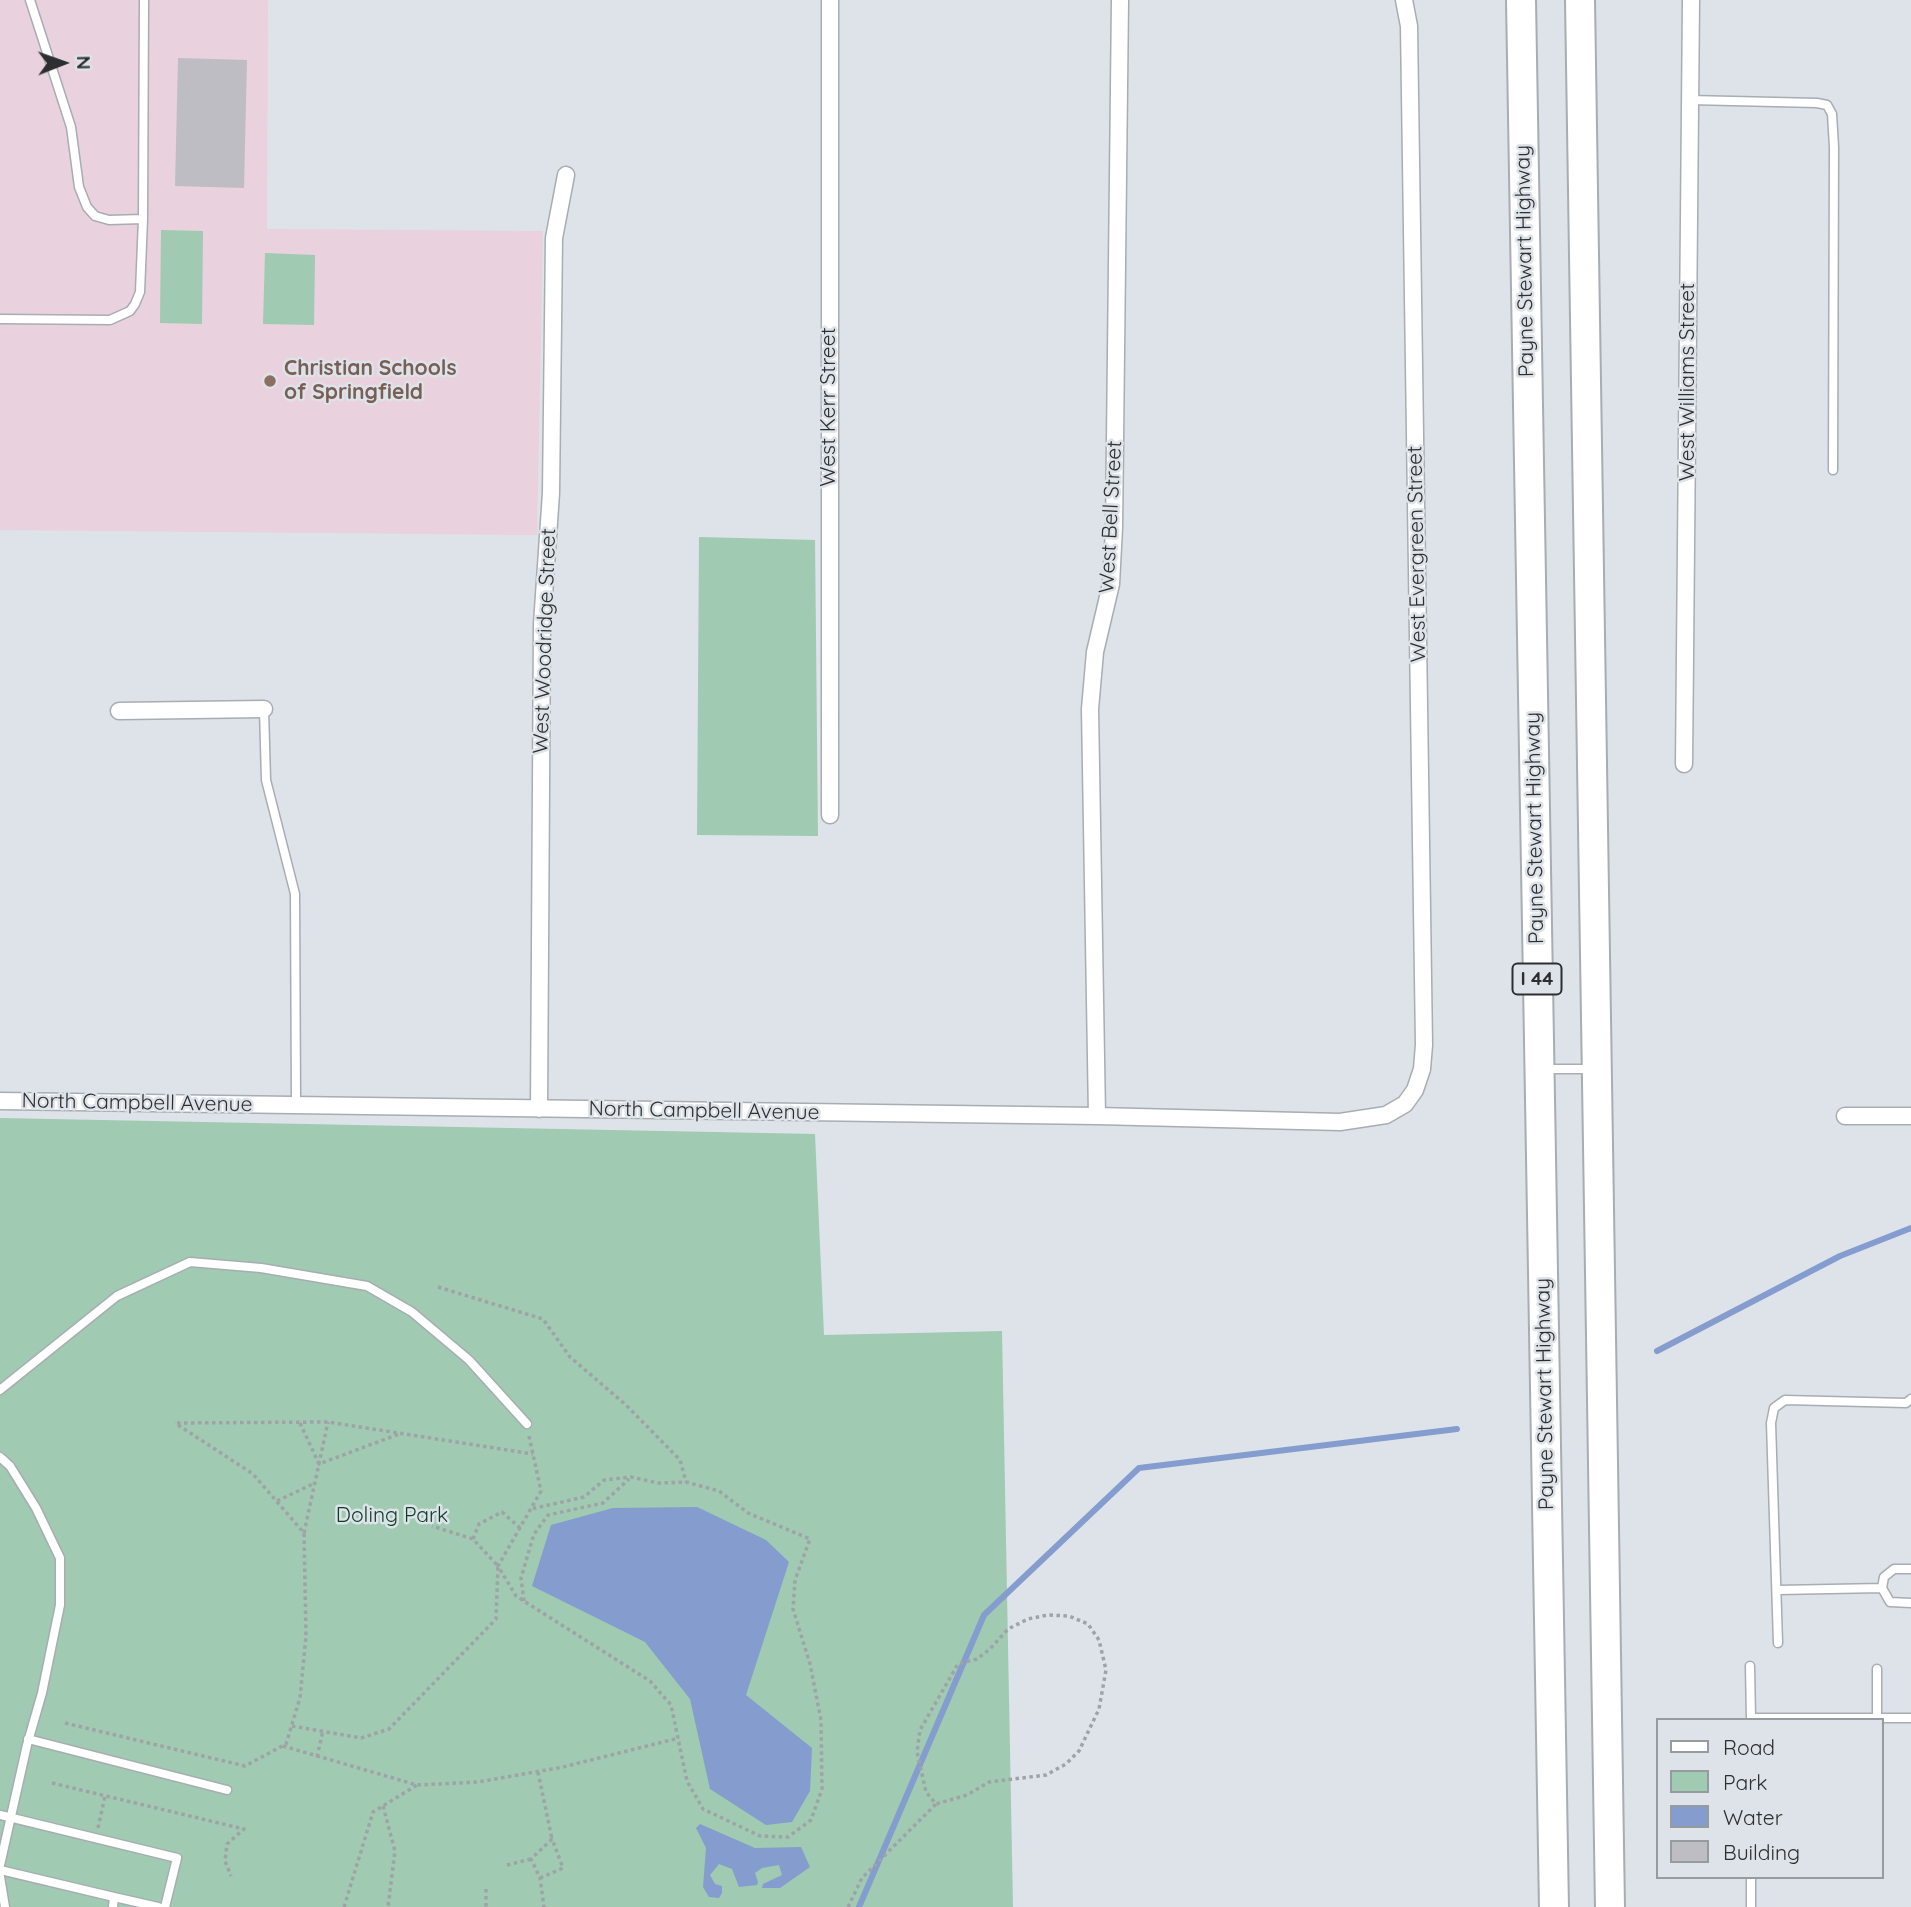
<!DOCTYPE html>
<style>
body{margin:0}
#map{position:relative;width:1911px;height:1907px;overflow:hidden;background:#dde3e8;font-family:Quicksand,sans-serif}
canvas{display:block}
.legend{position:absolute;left:1656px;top:1718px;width:228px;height:161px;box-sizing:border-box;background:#dde3e8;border:2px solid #969b9e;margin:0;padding:9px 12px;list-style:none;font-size:21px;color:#2c2e30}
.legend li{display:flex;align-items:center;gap:14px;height:35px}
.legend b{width:35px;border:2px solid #969b9e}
.north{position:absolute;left:28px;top:28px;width:70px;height:70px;-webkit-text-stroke:5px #dde3e8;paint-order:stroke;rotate:89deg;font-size:19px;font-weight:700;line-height:28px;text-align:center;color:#2c2e30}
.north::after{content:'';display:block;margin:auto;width:24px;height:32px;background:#2c2e30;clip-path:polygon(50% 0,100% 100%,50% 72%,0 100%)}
</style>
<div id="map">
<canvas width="1911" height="1907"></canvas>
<ul class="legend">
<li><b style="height:9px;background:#fff"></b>Road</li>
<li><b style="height:19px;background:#a0cab1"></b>Park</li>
<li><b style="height:19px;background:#849cce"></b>Water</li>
<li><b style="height:19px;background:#bfbdc4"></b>Building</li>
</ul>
<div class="north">N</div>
</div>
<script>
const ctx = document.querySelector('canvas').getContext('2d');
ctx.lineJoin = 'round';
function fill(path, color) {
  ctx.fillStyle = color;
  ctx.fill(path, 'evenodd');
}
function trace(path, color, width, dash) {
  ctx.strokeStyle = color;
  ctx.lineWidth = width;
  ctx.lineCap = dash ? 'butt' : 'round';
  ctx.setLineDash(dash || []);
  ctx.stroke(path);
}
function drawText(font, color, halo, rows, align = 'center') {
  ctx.font = font + ' Quicksand,sans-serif';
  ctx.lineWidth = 5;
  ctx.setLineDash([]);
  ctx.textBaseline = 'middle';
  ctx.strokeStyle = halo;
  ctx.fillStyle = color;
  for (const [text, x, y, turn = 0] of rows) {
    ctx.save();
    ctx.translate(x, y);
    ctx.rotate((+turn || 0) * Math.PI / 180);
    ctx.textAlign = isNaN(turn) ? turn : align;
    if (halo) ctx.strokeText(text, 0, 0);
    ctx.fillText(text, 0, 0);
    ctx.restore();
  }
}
fill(new Path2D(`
 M0,0H268L267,229L543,231L537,535L0,530Z`), '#e9d1dd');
fill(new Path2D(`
 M161,230L203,231L202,324L160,323Z
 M265,253L315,255L314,325L263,324Z
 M699,537L815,540L818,836L697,835Z
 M0,1118L815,1134L824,1335L1002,1331L1013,1907H0Z`), '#a0cab1');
fill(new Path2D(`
 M697,1507L766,1540L789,1562L746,1695L812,1748L810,1791L792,1822L766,1825L710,1789L690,1699L645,1642L532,1586L551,1525L613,1508Z
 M700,1824L755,1848L801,1847L810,1867L780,1888H762L763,1884L782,1875L779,1865L762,1868L755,1873L758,1882L757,1885L739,1887L732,1869L719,1864L710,1875L715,1884L722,1886V1893L719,1898L709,1897L703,1887L706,1848L696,1828Z`), '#849cce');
trace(new Path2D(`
 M1657,1351L1840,1256L1911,1228
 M859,1907L984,1615L1139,1468L1457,1429`), '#849cce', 6);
fill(new Path2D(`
 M178,58L247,60L244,188L175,186Z`), '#bfbdc4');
const service = new Path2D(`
 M30,0L71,127L79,187L87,207L95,216L109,220L143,219
 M1690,100L1817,103L1827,105L1832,114L1834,147L1833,470
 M0,319L110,320L130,311L135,304L140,292L143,219L144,0
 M264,709L266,780L295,894L296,1104
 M1544,1069H1591
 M0,1390L117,1296L190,1262L261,1268L367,1286L412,1312L469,1360L527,1424
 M0,1457L10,1466L36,1508L60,1558V1605L42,1693L27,1745L0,1865
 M1911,1569H1894L1884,1577L1882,1588L1890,1602L1911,1603
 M1778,1590L1882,1588
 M1778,1643L1771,1423L1774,1408L1785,1400L1906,1403L1911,1399
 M1750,1666L1751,1720
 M1751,1718H1911
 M1877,1720V1669
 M28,1739L227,1790
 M0,1815L177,1858L165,1907
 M0,1870L114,1897
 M0,1877L5,1907
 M1751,1877V1907
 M113,1907L114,1897L158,1907`);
const minor = new Path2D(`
 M119,711L264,709
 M1684,764L1691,0
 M830,815V0
 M0,1101L1097,1116L1340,1122L1386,1115L1405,1104L1415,1090L1422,1069L1424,1045L1409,26L1404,0
 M539,1109L542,624L551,493L554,238L566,175
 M1097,1116L1090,709L1095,652L1111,584L1114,528L1120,0
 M1845,1116H1911`);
const motorway = new Path2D(`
 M1521,0L1554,1907
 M1580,0L1610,1907`);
trace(service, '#a7adb2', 11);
trace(minor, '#a7adb2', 19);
trace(motorway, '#a7adb2', 32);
trace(new Path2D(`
 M438,1287L543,1319L570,1357L626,1405L680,1460L686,1482
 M177,1423L328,1422L533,1454
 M300,1423L319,1464L399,1434
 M529,1436L541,1491L498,1566L516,1596L650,1681L671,1705L687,1781L703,1809L760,1836L788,1837L811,1820L822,1789L821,1720L810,1664L793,1609L795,1580L810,1539L748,1513L719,1491L686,1482L658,1483L631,1477L604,1480L584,1497L531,1509
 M277,1501L315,1483
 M304,1533L328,1422
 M473,1539L479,1524L502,1512L520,1528
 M524,1601L521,1578L534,1534L548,1515L603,1503L629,1479
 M65,1723L245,1766L286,1744L300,1698L306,1636L304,1533L253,1474L175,1423
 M292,1726L361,1738L389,1729L496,1619L498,1566L473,1539L432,1526
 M283,1746L417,1785L478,1782L563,1767L679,1738
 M317,1757L323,1731
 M538,1772L552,1839
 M52,1783L244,1829L227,1844L225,1861L231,1876
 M383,1806L395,1851L388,1907
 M98,1828L105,1796
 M507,1865L531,1859
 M540,1878L563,1868L552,1839L531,1859L540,1878L544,1907
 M486,1889V1907
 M344,1907L373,1812L417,1785
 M848,1907L862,1878L936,1804L926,1792L917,1752L920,1730L958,1664L977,1659L990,1649L1008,1629L1028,1619L1048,1615L1069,1616L1088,1624L1099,1640L1106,1670L1099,1709L1079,1751L1066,1764L1046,1775L989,1782L967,1795L936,1804`), '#9fa3a7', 3.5, [3.5, 3.5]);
trace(service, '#fff', 8);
trace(minor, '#fff', 16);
trace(motorway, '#fff', 28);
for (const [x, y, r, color] of [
 [270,381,7,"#8d6e63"]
]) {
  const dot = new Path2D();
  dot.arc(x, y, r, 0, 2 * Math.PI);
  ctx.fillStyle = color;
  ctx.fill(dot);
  trace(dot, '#dde3e8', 2.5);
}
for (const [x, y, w] of [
 [1537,979,49]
]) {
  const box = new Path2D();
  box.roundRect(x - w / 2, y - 15.5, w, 31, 5);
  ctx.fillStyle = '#dde3e8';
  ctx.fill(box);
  trace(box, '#2c2e30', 2);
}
drawText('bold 19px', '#2c2e30', null, [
 ["I 44",1537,979]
]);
drawText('21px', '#2c2e30', '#dde3e8', [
 ["Payne Stewart Highway",1525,261,-91],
 ["West Williams Street",1688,382,-90],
 ["West Kerr Street",829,407,-90],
 ["West Bell Street",1111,517,-87],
 ["West Evergreen Street",1417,554,-91],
 ["West Woodridge Street",545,641,-88],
 ["Payne Stewart Highway",1535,828,-91],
 ["North Campbell Avenue",137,1103,1],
 ["North Campbell Avenue",704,1111,1],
 ["Payne Stewart Highway",1545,1394,-91]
]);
drawText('bold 21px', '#785e54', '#dde3e8', [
 ["Christian Schools",284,369],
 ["of Springfield",284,393]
], 'left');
drawText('21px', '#0b3c26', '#dde3e8', [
 ["Doling Park",392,1516]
]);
</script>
